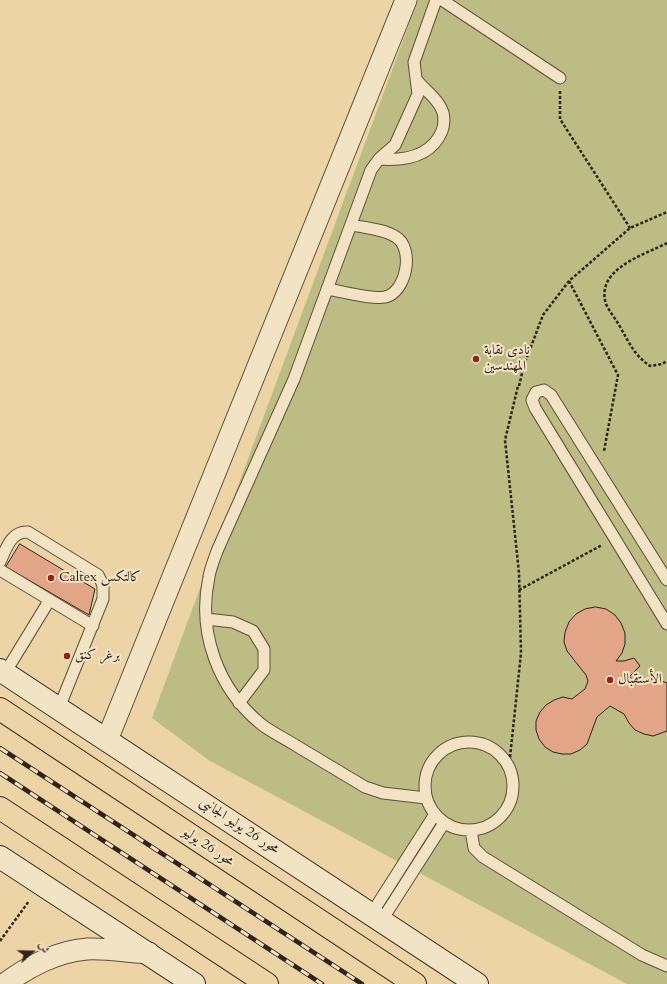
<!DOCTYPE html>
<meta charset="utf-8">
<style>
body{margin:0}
#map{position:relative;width:667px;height:984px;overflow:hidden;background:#edd4a6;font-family:Cardo,Amiri,serif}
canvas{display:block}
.north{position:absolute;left:12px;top:932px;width:40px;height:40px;-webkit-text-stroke:3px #f3e3c5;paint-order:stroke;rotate:70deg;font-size:11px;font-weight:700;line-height:16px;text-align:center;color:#302319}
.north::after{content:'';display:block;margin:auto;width:14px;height:18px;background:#302319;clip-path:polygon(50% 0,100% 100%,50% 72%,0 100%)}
</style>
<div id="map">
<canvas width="667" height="984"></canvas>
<div class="north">ش</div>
</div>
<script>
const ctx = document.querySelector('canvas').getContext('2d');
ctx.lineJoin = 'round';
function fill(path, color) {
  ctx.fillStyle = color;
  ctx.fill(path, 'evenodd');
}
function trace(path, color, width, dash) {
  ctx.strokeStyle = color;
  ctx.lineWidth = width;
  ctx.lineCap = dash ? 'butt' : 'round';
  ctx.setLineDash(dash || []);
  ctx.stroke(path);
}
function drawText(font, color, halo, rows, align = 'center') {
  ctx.font = font + ' Cardo,Amiri,serif';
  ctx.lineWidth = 4;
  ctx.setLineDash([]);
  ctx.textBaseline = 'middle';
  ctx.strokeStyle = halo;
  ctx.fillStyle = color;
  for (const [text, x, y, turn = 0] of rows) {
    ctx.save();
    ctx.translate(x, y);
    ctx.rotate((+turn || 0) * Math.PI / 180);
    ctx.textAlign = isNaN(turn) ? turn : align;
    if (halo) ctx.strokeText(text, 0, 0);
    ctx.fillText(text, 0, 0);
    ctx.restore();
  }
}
fill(new Path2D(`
 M418,0H667V984H627L210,761L152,718Z`), '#bcbc84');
const building = new Path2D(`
 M20,544L95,589L89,615L6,567Z
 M596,607L606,609L615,615L621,623L625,633V644L622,653L616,661H624L634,658L640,666L630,676L634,685L646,679H655L667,683V731L653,736L644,734L635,730L629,723L624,714L610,706L597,717L587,744L580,750L571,754H562L553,752L545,747L539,739L536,730V721L540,712L546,705L554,700L563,697L572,699L585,689L588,681L586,675L567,651L564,642L565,632L569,622L576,614L585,609Z`);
fill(building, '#e3a587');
trace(building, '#302319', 1);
const lane = new Path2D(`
 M442,0L560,78
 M379,159C404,161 431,157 442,131C444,126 445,116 442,110C437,97 424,90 416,79
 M327,289C341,291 373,300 385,297C406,293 415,249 396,237C384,229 365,228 352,225
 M0,562C6,549 11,531 28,532L98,575L103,585V599L59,708
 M0,570L93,626
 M667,580L551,395L544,390L536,392L532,400L535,408L667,624
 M206,619L233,622L253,631L264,649V670L239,703
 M5,673L49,601
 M425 786a44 44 0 1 1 88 0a44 44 0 1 1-88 0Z
 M426,798L383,793L365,787C342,773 318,759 295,745C284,738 271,732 261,724C218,689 197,632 209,577C210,569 214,560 217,551L294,379L371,170L379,159L395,145L418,94L414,62L436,0
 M471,830L474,848L483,857L642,955L667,966
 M372,913L435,814
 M382,920L444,823`);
const street = new Path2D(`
 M107,740L406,0
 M5,984C27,967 58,951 87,949C107,948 129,952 149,953`);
const secondary = new Path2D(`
 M0,670L477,984
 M0,857L194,984`);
const highway = new Path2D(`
 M0,709L415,984
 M0,808L267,984`);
trace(lane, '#5f4f3c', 13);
trace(street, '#5f4f3c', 23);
trace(secondary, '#302319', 24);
trace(highway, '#302319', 24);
trace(new Path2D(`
 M560,91V119L630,228
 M667,243C644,255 595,269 606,304C609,311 615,318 619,325C629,342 633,354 650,366L662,364L667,361
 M569,281L618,375L604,451
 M519,386L524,365L543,315L569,281L630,228L667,212
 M519,590L602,545
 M509,767L521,653L519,573L505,440L518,386
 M0,941L29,901`), '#302319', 2.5, [3, 2]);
trace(lane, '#f3e3c5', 11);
trace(street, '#f3e3c5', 21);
trace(secondary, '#f3e3c5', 22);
trace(highway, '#edd4a6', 22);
const rail = new Path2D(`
 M0,748L362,984
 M0,773L322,984`);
trace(rail, '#302319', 4.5);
trace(rail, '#f3e3c5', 3, [9]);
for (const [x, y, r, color] of [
 [476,359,4,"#8f2418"],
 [51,578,4,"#8f2418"],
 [67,656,4,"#8f2418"],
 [610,680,4,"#8f2418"]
]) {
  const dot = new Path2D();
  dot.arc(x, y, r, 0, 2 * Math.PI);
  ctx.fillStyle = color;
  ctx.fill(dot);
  trace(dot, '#f3e3c5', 1.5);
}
drawText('14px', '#302319', '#f3e3c5', [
 ["نادى نقابة",484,351],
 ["المهندسين",484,367],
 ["Caltex كالتكس",59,578],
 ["برغر كنق",75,656],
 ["الأستقبال",618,680]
], 'left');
drawText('14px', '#302319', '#f3e3c5', [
 ["محور 26 يوليو الجانبى",239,826,33],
 ["محور 26 يوليو",208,847,34]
]);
</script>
